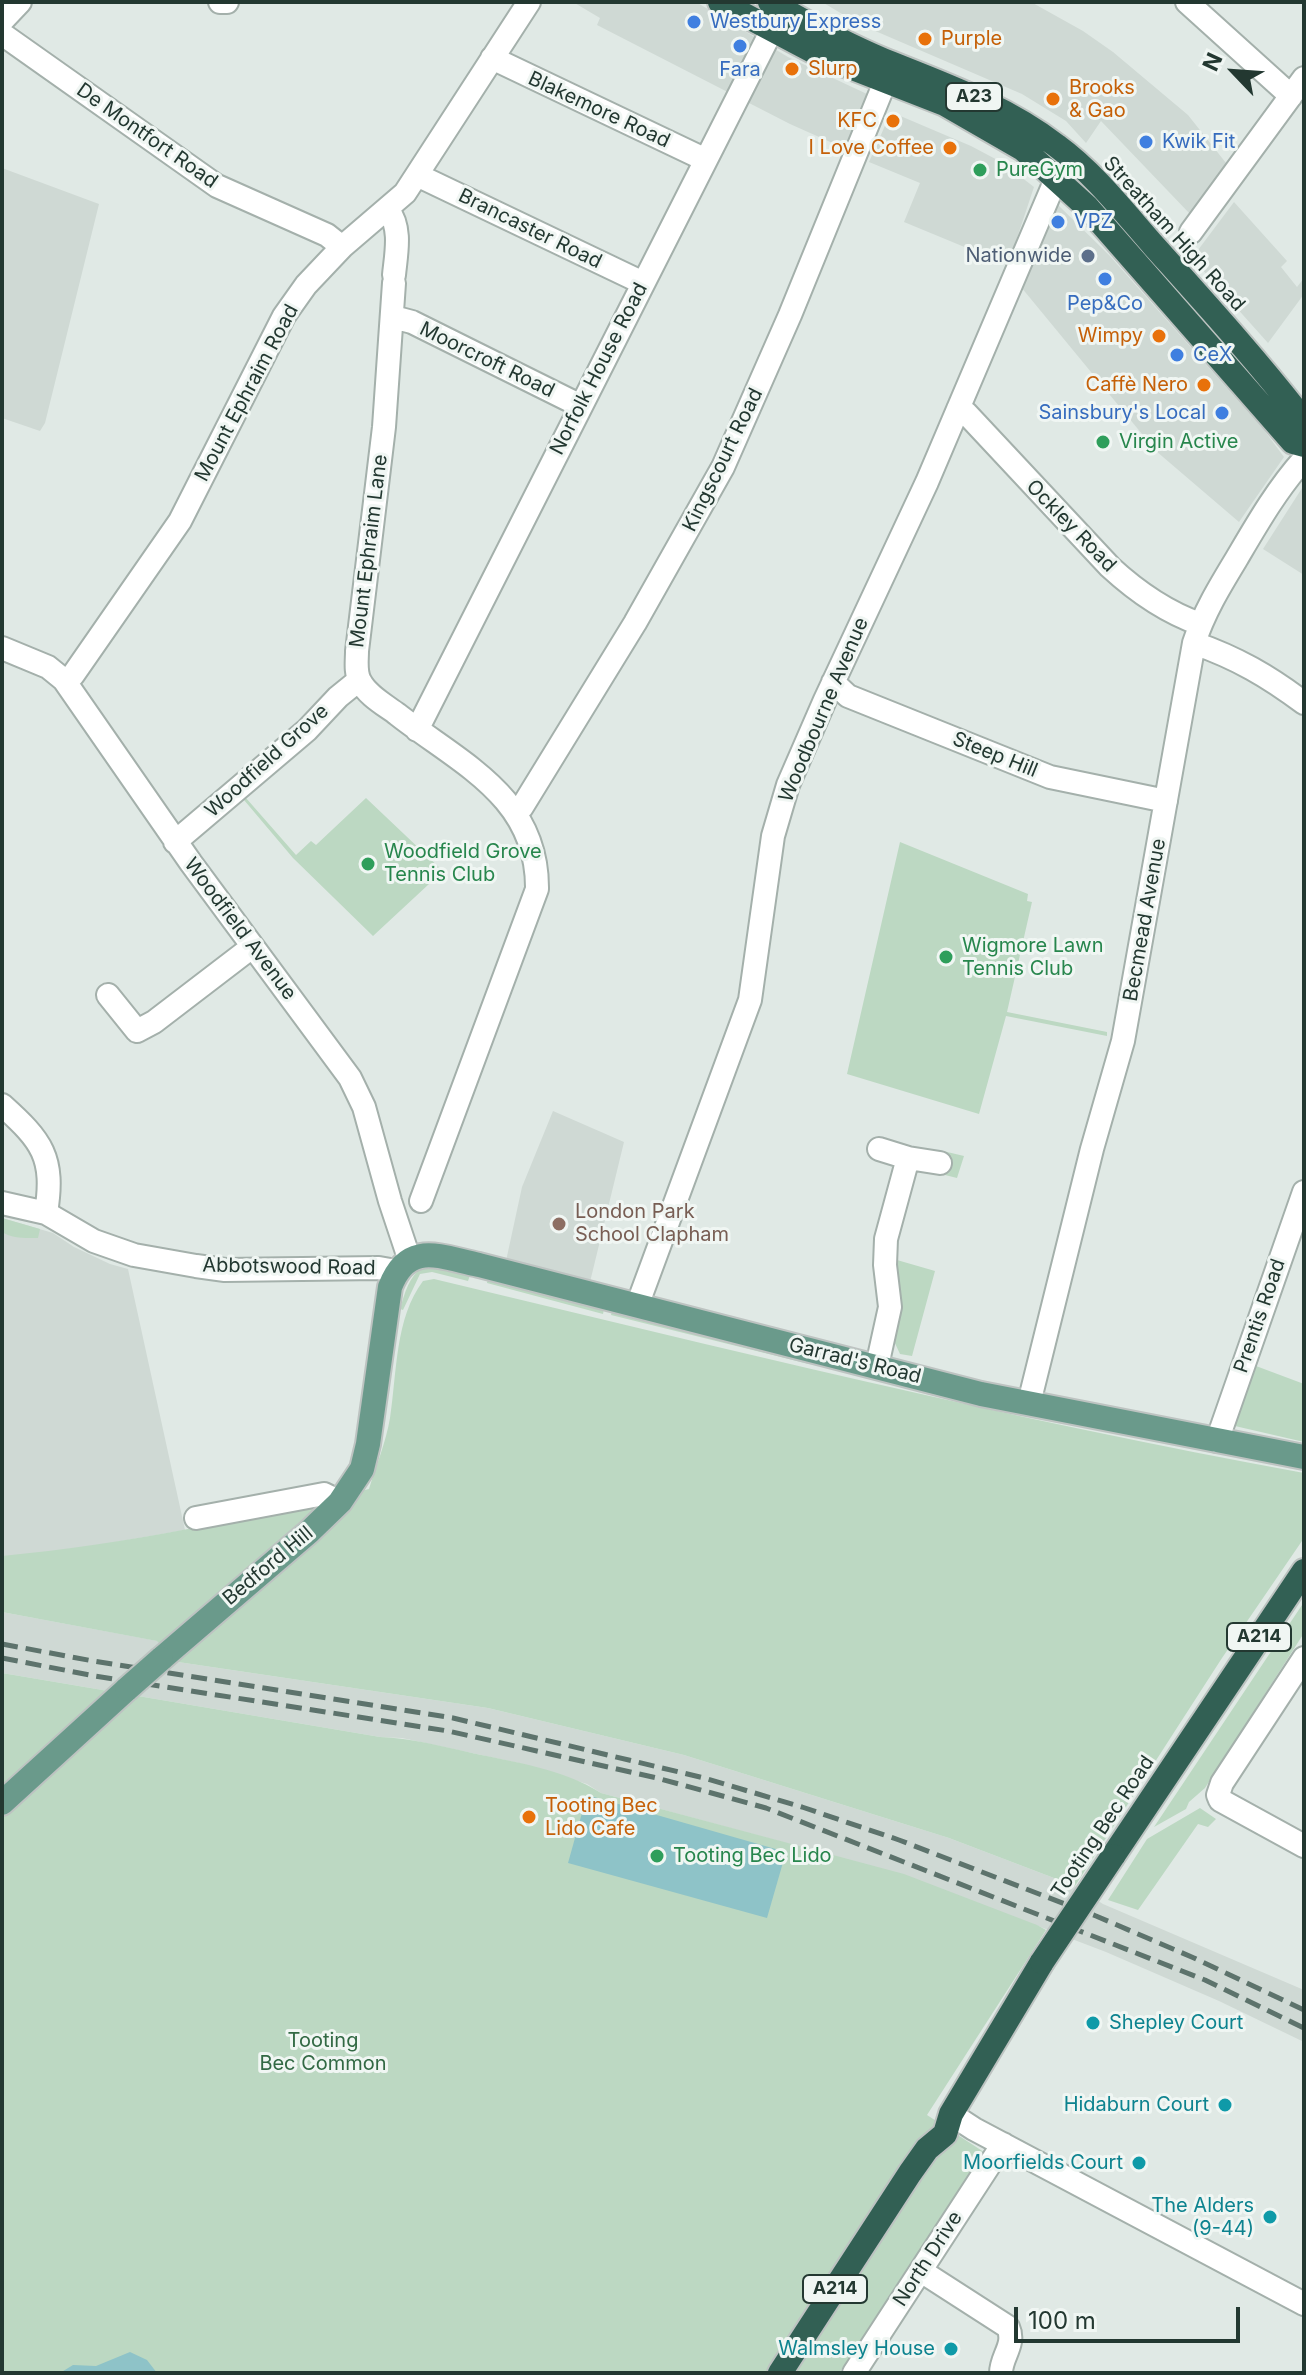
<!DOCTYPE html>
<meta charset="utf-8">
<style>
body{margin:0}
#map{position:relative;width:1306px;height:2375px;overflow:hidden;background:#e0e9e5;font-family:Inter,sans-serif}
canvas{display:block}
.frame{position:absolute;inset:0;border:4px solid #233831;pointer-events:none}
.north{position:absolute;left:1194px;top:32px;width:80px;height:80px;-webkit-text-stroke:6px #f0f6f3;paint-order:stroke;rotate:295deg;font-size:22px;font-weight:700;line-height:32px;text-align:center;color:#233831}
.north::after{content:'';display:block;margin:auto;width:28px;height:36px;background:#233831;clip-path:polygon(50% 0,100% 100%,50% 72%,0 100%)}
.scale{position:absolute;left:1014px;top:2307px;width:226px;height:36px;box-sizing:border-box;border:4px solid #233831;border-top:0;padding-left:10px;font-size:24px;line-height:28px;white-space:nowrap;color:#233831;-webkit-text-stroke:6px #f0f6f3;paint-order:stroke}
</style>
<div id="map">
<canvas width="1306" height="2375"></canvas>
<div class="frame"></div>
<div class="north">N</div>
<div class="scale">100 m</div>
</div>
<script>
const ctx = document.querySelector('canvas').getContext('2d');
ctx.lineJoin = 'round';
function fill(path, color) {
  ctx.fillStyle = color;
  ctx.fill(path, 'evenodd');
}
function trace(path, color, width, dash) {
  ctx.strokeStyle = color;
  ctx.lineWidth = width;
  ctx.lineCap = dash ? 'butt' : 'round';
  ctx.setLineDash(dash || []);
  ctx.stroke(path);
}
function drawText(font, color, halo, rows, align = 'center') {
  ctx.font = font + ' Inter,sans-serif';
  ctx.lineWidth = 6;
  ctx.setLineDash([]);
  ctx.textBaseline = 'middle';
  ctx.strokeStyle = halo;
  ctx.fillStyle = color;
  for (const [text, x, y, turn = 0] of rows) {
    ctx.save();
    ctx.translate(x, y);
    ctx.rotate((+turn || 0) * Math.PI / 180);
    ctx.textAlign = isNaN(turn) ? turn : align;
    if (halo) ctx.strokeText(text, 0, 0);
    ctx.fillText(text, 0, 0);
    ctx.restore();
  }
}
fill(new Path2D(`
 M573,2H696L788,57L867,94L846,149L790,124L597,25L600,18Z
 M822,2H1031L1083,31L1113,52L1188,115L1226,163L1190,214L1101,121L1086,143L1066,121L1022,94L859,24Z
 M891,112L971,146L1003,163L1034,187L1008,265L904,222L920,183L869,162Z
 M2,168L99,204L45,423L40,431L2,418Z
 M1234,202L1287,261L1281,267L1297,287L1304,278V294L1268,343L1192,258Z
 M1057,204L1109,255L1264,430L1284,457L1239,522L1156,451L1021,287Z
 M1304,485V575L1263,549Z
 M553,1111L624,1142L590,1282L506,1261L522,1187Z
 M2,1218L53,1233L74,1247L110,1264L128,1269L185,1530L2,1562Z
 M2,1612L158,1641L178,1662L488,1708L684,1755L949,1838L1075,1886L1103,1904L1304,1990V2042L1219,2001L1106,1952L904,1875L601,1793L587,1784L523,1764L402,1738L380,1737L2,1673Z`), '#cfd9d4');
fill(new Path2D(`
 M246,798L296,855L311,841L316,845L366,798L443,871L373,936L293,858L244,800Z
 M900,842L1028,894L1027,901L1032,902L1007,1012L1107,1032V1036L1006,1016L979,1114L847,1074Z
 M943,1151L964,1156L957,1178L937,1173Z
 M2,1218L40,1229L38,1238C25,1238 13,1239 2,1232Z
 M897,1260L935,1271L912,1356L900,1354L893,1339L900,1301Z
 M423,1266L471,1272L468,1281L432,1272L420,1274L403,1310L400,1309C405,1292 409,1277 423,1266Z
 M488,1278L604,1309L603,1314L487,1283Z
 M434,1279C723,1348 1012,1420 1304,1473V1538L1222,1658L1075,1886L949,1838L684,1755L488,1708L178,1662L157,1641L2,1612V1556C126,1544 248,1519 369,1489C376,1466 386,1442 390,1418C397,1373 395,1318 423,1281Z
 M612,1311L809,1361V1364L611,1315Z
 M1256,1366L1304,1384V1442L1235,1426Z
 M1304,1602V1633L1205,1788L1189,1802L1186,1809L1154,1827Z
 M2,1673L380,1737C411,1738 441,1746 472,1753C514,1762 564,1769 601,1793L904,1874L1037,1925L1046,1930L927,2115L990,2156L839,2373H2Z
 M1200,1808L1216,1819L1208,1827L1198,1824L1138,1910L1108,1900L1147,1839Z`), '#bcd8c2');
fill(new Path2D(`
 M587,1795L786,1852L767,1918L568,1863Z
 M130,2352L147,2360L157,2373H60L73,2365L96,2366Z`), '#8ec3c8');
const minor = new Path2D(`
 M220,2H227
 M1187,2L1291,96
 M2,21L20,2
 M2,34L217,186L327,235L342,247
 M492,58L706,160
 M417,175L643,283
 M388,210C402,228 396,254 394,275
 M1191,232L1304,78
 M394,283L384,427L357,651C357,661 355,672 360,681C367,695 385,705 397,714C459,763 538,796 537,889L421,1201
 M393,317L412,322L581,406
 M958,409L966,413L1110,567C1136,591 1166,612 1200,624
 M1194,643C1237,658 1268,676 1304,703
 M2,648L48,667L64,680L191,863L350,1078L364,1107L390,1201L409,1258
 M64,680L73,675L180,521L284,316L306,285L342,247L405,193L529,2
 M833,682L848,696L1050,777L1166,801
 M417,730L780,14
 M515,813L522,807L635,623L723,467L790,315L885,82
 M175,842L307,730L338,697L359,680
 M108,995L137,1031L154,1022L252,947
 M2,1105C42,1141 55,1157 46,1213
 M879,1149L908,1158L940,1163
 M2,1203L46,1213L94,1241L134,1255L196,1266L225,1270L379,1268L396,1271
 M637,1306L750,1000L773,836L788,785L825,700L927,482L1056,179
 M877,1366L890,1307L885,1265L886,1239L908,1158
 M1029,1403L1092,1149L1123,1041L1194,643C1204,612 1220,586 1237,558C1257,524 1277,489 1304,459
 M1217,1441L1304,1192
 M196,1518L324,1494L340,1502
 M1304,1658L1222,1783L1218,1795L1220,1800L1304,1846
 M951,2114L974,2129L1304,2304
 M921,2271L1008,2327C1016,2345 1001,2356 1001,2373
 M854,2373L1003,2144`);
const major = new Path2D(`
 M161,1659L309,1532L340,1502L362,1469L368,1444L390,1287C408,1240 440,1257 479,1265L981,1394L1304,1457
 M2,1803L127,1689`);
const highway = new Path2D(`
 M720,2L822,56L945,104L1023,149L1087,207L1293,442L1304,445
 M770,2C806,23 845,44 883,60C943,84 1005,106 1057,146C1094,173 1124,212 1154,246C1205,303 1257,360 1304,421
 M1113,1856L1304,1571
 M780,2373L910,2173L927,2149L945,2134L951,2114L1042,1962`);
trace(minor, '#a4b0ab', 26);
trace(major, '#bdc3c1', 28);
trace(highway, '#bdc3c1', 28);
trace(minor, '#fff', 22);
trace(major, '#6a9a8b', 24);
trace(highway, '#326054', 24);
trace(new Path2D(`
 M2,1644L93,1661L453,1718L704,1778L802,1807L899,1840L1096,1916L1194,1958L1304,2010
 M2,1658L95,1676L448,1731L657,1778L766,1808L1205,1980L1304,2028`), '#5d736c', 5, [16, 8]);
const majorBridge = new Path2D(`
 M127,1689L161,1659`);
const highwayBridge = new Path2D(`
 M1042,1962L1113,1856`);
trace(majorBridge, '#bdc3c1', 28, []);
trace(highwayBridge, '#bdc3c1', 28, []);
trace(majorBridge, '#6a9a8b', 24);
trace(highwayBridge, '#326054', 24);
for (const [x, y, r, color] of [
 [694,22,8,"#3f7fe0"],
 [925,39,8,"#e8710a"],
 [740,46,8,"#3f7fe0"],
 [792,69,8,"#e8710a"],
 [1053,99,8,"#e8710a"],
 [893,121,8,"#e8710a"],
 [1146,142,8,"#3f7fe0"],
 [950,148,8,"#e8710a"],
 [980,170,8,"#2e9e5b"],
 [1058,222,8,"#3f7fe0"],
 [1088,256,8,"#5c6f8a"],
 [1105,279,8,"#3f7fe0"],
 [1159,336,8,"#e8710a"],
 [1177,355,8,"#3f7fe0"],
 [1204,385,8,"#e8710a"],
 [1222,413,8,"#3f7fe0"],
 [1103,442,8,"#2e9e5b"],
 [368,864,8,"#2e9e5b"],
 [946,957,8,"#2e9e5b"],
 [559,1224,8,"#8d6e63"],
 [529,1817,8,"#e8710a"],
 [657,1856,8,"#2e9e5b"],
 [1093,2023,8,"#0f9aa8"],
 [1225,2105,8,"#0f9aa8"],
 [1139,2163,8,"#0f9aa8"],
 [1270,2217,8,"#0f9aa8"],
 [951,2349,8,"#0f9aa8"]
]) {
  const dot = new Path2D();
  dot.arc(x, y, r, 0, 2 * Math.PI);
  ctx.fillStyle = color;
  ctx.fill(dot);
  trace(dot, '#f0f6f3', 3);
}
for (const [x, y, w] of [
 [974,97,56],
 [1259,1637,64],
 [835,2289,64]
]) {
  const box = new Path2D();
  box.roundRect(x - w / 2, y - 14, w, 28, 6);
  ctx.fillStyle = '#f0f6f3';
  ctx.fill(box);
  trace(box, '#233831', 2);
}
drawText('bold 18px', '#233831', null, [
 ["A23",974,97],
 ["A214",1259,1637],
 ["A214",835,2289]
]);
drawText('20px', '#366cbe', '#f0f6f3', [
 ["Westbury Express",710,22],
 ["Fara",740,70,"center"],
 ["Kwik Fit",1162,142],
 ["VPZ",1074,222],
 ["Pep&Co",1105,304,"center"],
 ["CeX",1193,355],
 ["Sainsbury's Local",1206,413,"right"]
], 'left');
drawText('20px', '#c56008', '#f0f6f3', [
 ["Purple",941,39],
 ["Slurp",808,69],
 ["Brooks",1069,88],
 ["& Gao",1069,111],
 ["KFC",877,121,"right"],
 ["I Love Coffee",934,148,"right"],
 ["Wimpy",1143,336,"right"],
 ["Caffè Nero",1188,385,"right"],
 ["Tooting Bec",545,1806],
 ["Lido Cafe",545,1829]
], 'left');
drawText('20px', '#233831', '#f0f6f3', [
 ["Blakemore Road",599,110,25],
 ["De Montfort Road",147,136,35],
 ["Brancaster Road",530,229,26],
 ["Streatham High Road",1174,234,48],
 ["Moorcroft Road",487,360,26],
 ["Norfolk House Road",599,369,-63],
 ["Mount Ephraim Road",247,393,-62],
 ["Kingscourt Road",723,460,-64],
 ["Ockley Road",1071,526,46],
 ["Mount Ephraim Lane",369,551,-83],
 ["Woodbourne Avenue",824,710,-67],
 ["Steep Hill",995,755,22],
 ["Woodfield Grove",267,761,-42],
 ["Becmead Avenue",1145,920,-80],
 ["Woodfield Avenue",240,929,53],
 ["Abbotswood Road",289,1267,1],
 ["Prentis Road",1260,1316,-71],
 ["Garrad's Road",855,1361,14],
 ["Bedford Hill",268,1566,-40],
 ["Tooting Bec Road",1103,1827,-56],
 ["North Drive",928,2259,-57]
]);
drawText('20px', '#27864d', '#f0f6f3', [
 ["PureGym",996,170],
 ["Virgin Active",1119,442],
 ["Woodfield Grove",384,852],
 ["Tennis Club",384,875],
 ["Wigmore Lawn",962,946],
 ["Tennis Club",962,969],
 ["Tooting Bec Lido",673,1856]
], 'left');
drawText('20px', '#4e5e75', '#f0f6f3', [
 ["Nationwide",1072,256]
], 'right');
drawText('20px', '#785e54', '#f0f6f3', [
 ["London Park",575,1212],
 ["School Clapham",575,1235]
], 'left');
drawText('20px', '#0d838f', '#f0f6f3', [
 ["Shepley Court",1109,2023,"left"],
 ["Hidaburn Court",1209,2105],
 ["Moorfields Court",1123,2163],
 ["The Alders",1254,2206],
 ["(9-44)",1254,2229],
 ["Walmsley House",935,2349]
], 'right');
drawText('20px', '#326944', '#f0f6f3', [
 ["Tooting",323,2041],
 ["Bec Common",323,2064]
]);
</script>
